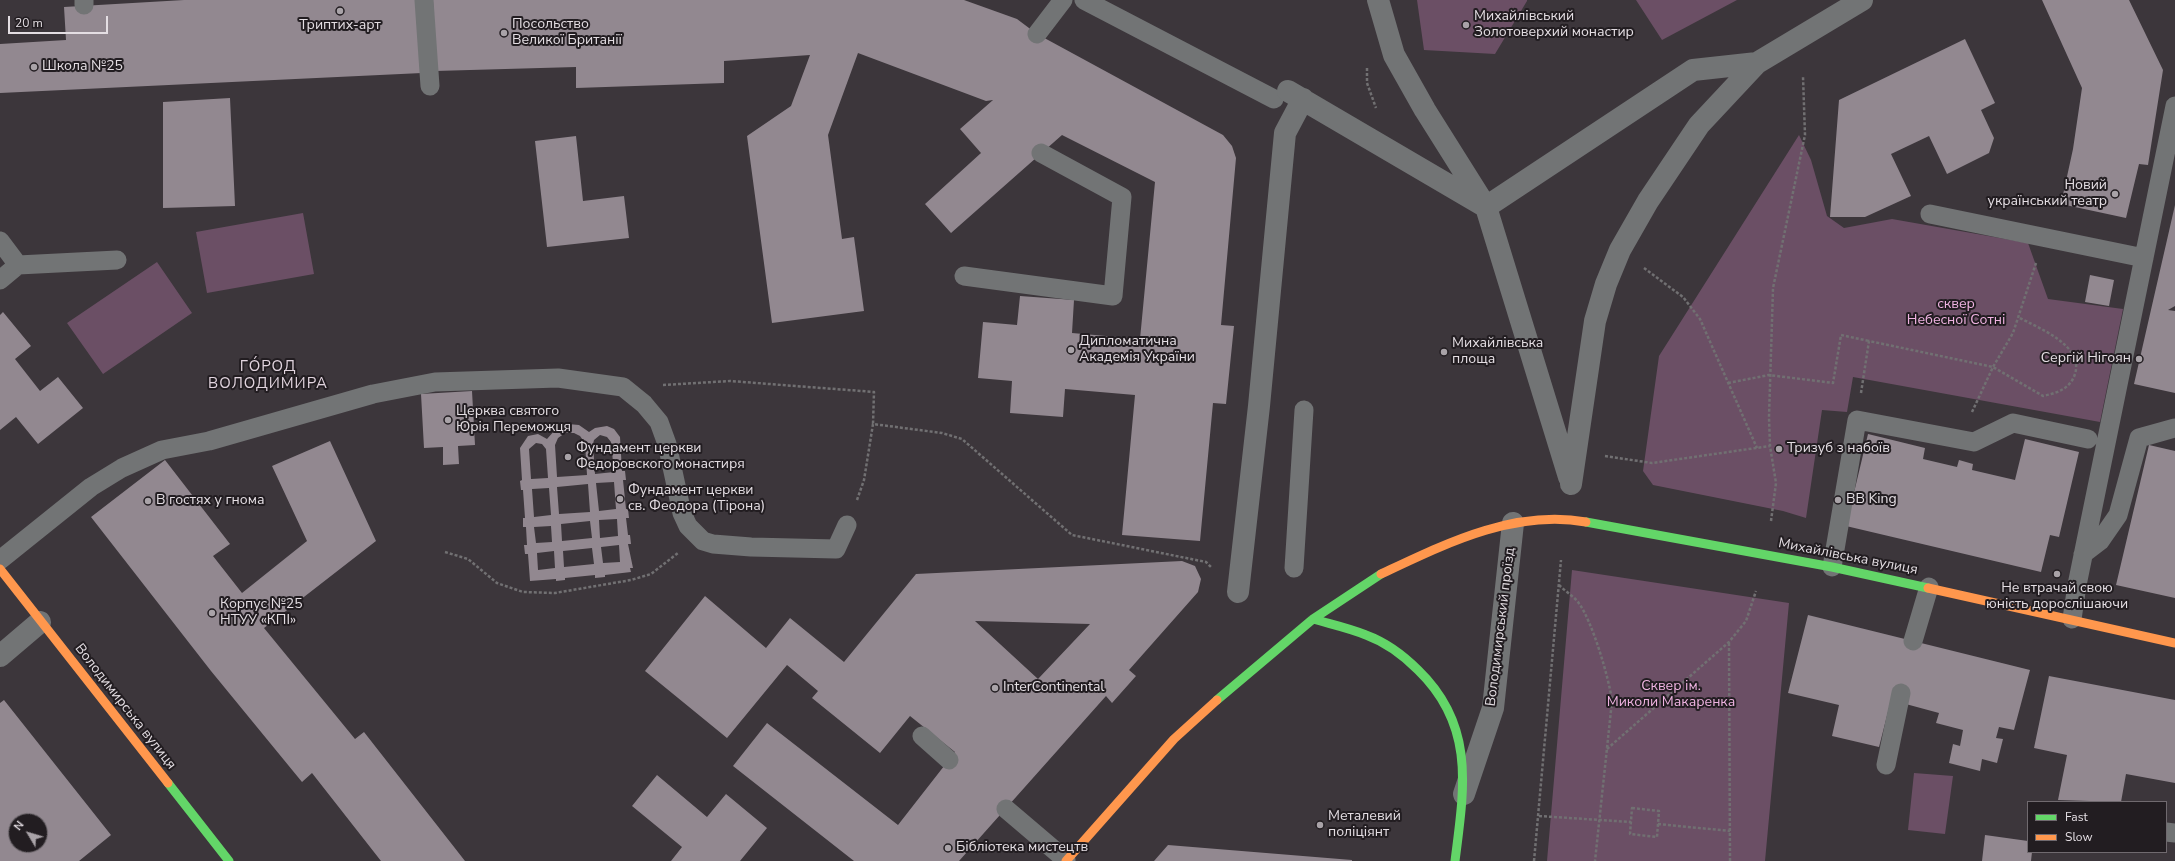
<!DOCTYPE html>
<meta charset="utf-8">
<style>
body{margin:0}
#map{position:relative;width:2175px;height:861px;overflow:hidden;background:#3c363b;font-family:"Nunito Sans",sans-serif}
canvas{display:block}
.legend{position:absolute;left:2027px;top:801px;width:140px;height:52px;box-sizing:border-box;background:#221d21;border:1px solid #706a6f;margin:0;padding:5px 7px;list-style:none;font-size:12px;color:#e4dee3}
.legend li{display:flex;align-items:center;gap:8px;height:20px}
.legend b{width:20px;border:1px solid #706a6f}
.north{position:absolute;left:8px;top:813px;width:40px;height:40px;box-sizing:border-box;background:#221d21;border:1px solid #706a6f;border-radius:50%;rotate:308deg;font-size:11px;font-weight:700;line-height:16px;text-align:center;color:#e4dee3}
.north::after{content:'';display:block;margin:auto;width:14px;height:18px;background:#a9a3a8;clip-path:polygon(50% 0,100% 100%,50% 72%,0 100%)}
.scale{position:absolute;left:8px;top:16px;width:100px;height:18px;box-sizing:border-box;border:2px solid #e4dee3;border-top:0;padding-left:5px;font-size:12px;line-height:14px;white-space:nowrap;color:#e4dee3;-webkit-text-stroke:3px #221d21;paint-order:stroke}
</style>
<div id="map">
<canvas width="2175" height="861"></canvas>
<ul class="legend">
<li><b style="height:5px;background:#63d668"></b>Fast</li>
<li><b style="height:5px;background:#ff974d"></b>Slow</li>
</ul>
<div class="north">N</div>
<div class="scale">20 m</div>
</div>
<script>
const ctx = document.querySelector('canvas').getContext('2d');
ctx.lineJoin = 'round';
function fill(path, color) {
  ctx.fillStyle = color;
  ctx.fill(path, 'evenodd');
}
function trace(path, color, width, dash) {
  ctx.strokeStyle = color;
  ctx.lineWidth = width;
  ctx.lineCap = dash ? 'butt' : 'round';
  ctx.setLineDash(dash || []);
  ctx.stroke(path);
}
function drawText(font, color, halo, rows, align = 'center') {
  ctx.font = font + ' "Nunito Sans",sans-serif';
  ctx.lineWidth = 4;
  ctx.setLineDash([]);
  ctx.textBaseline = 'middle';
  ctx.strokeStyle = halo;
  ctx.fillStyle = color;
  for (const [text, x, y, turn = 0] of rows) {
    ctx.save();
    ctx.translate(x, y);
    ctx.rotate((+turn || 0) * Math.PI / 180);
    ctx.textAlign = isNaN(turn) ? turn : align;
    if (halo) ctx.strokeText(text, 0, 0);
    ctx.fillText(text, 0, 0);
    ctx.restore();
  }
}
fill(new Path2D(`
 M1417,0H1527V1L1495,54L1424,50Z
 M1636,0H1737L1662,40Z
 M1799,135L1811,160L1827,216L1844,228L1892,219L2028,243L2048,299L2123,309L2100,422L1853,377L1847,412L1822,410L1806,518L1783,511L1653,485L1643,471L1659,356Z
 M303,213L314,274L207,293L196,232Z
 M157,262L192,313L103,374L67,323Z
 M1572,570L1789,603L1765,861H1547Z
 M1914,773L1953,776L1945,834L1908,830Z`), '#6b4f65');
fill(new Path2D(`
 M184,0H418L422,73L0,93V44L66,40L64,7Z
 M433,0H964L1017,19L1037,34L1223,135L1232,146L1236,158L1221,325L1234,326L1226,404L1213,403L1200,541L1122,535L1135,395L1065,389L1063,417L1010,413L1012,381L978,378L983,322L1017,325L1020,296L1074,300L1072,333L1140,339L1155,182L1062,135L951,233L925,204L981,153L960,129L993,100L986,101L858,53L828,135L842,239L854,237L864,311L772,323L747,136L791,106L810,55L724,61V83L576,88V67L435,71Z
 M2042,0H2129L2163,70L2148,165L2139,164L2126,218L2061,204L2073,149L2082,88Z
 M1965,39L1995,103L1981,110L1994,138L1989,153L1947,174L1929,136L1891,154L1911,196L1865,217H1830L1839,100Z
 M230,98L235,206L163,208V102Z
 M576,136L583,201L624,196L629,238L547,247L535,141Z
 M2175,205V306L2168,310L2175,311V393L2134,384Z
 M2090,275L2114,280L2109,306L2085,302Z
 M3,312L31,346L15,359L40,391L58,377L83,408L38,444L16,417L0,430V315Z
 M472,391L475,445L458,446L459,464L443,465V447L424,448L421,394Z
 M568,424L579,425L589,432L595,428L607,426L614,429L620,437L622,471H625L626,480H623L626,509H628L629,518H626L628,535H630L631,544H628L633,568H630L631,572L605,575V577L595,578V575L565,578V580L556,581V579L530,581L528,554H525L524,545H527L526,527H523V518H525L523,490H521L520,481L522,480L520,448L528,436L538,434L547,439L555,430ZM565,433H574L580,436L585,443L587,475L557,477L555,445L558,438ZM600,435L607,437L611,442L614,472L595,474L593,444L594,440ZM536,443L542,444L546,449L548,478L531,479L529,449ZM614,482L616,509L599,511L596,483ZM588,484L590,512L559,514L557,487ZM549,488L551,515L534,517L532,489ZM617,519L618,536L600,538L599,520ZM590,521L592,538L562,541L561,524ZM551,526L552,542L536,543L534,527ZM619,545L620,562L603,563L601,547ZM592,548L594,564L564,567L563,551ZM554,551L555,568L538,570L537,553Z
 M1868,434L1925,448L1923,459L1957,467L1959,460L1973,464L1972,470L2015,480L2025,439L2079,452L2059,537L2050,535L2041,572L1846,526Z
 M330,441L376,541L264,628L355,739L364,732L465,861H381L312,773L302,782L211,671L91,517L165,460L230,544L213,556L242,593L307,541L272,466Z
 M2149,445L2175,451V598L2116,585Z
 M1182,561L1195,566L1201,579L1198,592L1129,670L1136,676L1112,703L1106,696L959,861H854L733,766L767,723L898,825L955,752L910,716L880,753L812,698L818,691L787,665L727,738L645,671L705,596L766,648L790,618L844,662L916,574ZM975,621L1090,624L1038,679Z
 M1808,615L2030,670L2014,730L1999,727L1996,738L2003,739L1997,763L1982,759L1980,771L1949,763L1953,744L1960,746L1963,730L1936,723L1939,713L1891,700L1879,747L1832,736L1839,705L1788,693Z
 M2049,676L2175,700V783L2126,774L2121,802L2058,800L2067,755L2034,748Z
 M4,700L111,835L79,861H0V703ZM16,821H40V845H16Z
 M657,775L707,817L726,794L767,828L740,861H671L682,847L632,806Z
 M1985,835L2028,841V852H2032L2031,861H1982Z
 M1168,845L1352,860V861H1154Z`), '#928890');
trace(new Path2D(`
 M1367,68V83L1376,108
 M1644,268L1683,297L1700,319L1757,448
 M1728,383L1769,375L1833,383L1841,335L1869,341
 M663,385L730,381L874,392L873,424
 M1861,393L1869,341L1993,367L2043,396C2057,393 2070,389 2075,374C2084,345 2038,328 2018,317
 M1972,412L1993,367L2013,333L2036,263
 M1605,456L1652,463L1770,446
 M857,500L864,480L873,424L942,433L962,439L1072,535L1206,562L1211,567
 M1771,521L1776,483L1770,446L1769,417L1773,288L1805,135L1803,76
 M445,552L468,559L497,583L523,592L555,593L631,580L651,574L678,553
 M1559,585C1565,591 1573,596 1578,602C1592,620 1609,678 1612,701L1595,861
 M1729,643L1730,861
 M1607,749L1729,642L1746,621L1756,591
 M1632,808L1659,811L1657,837L1630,834Z
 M1539,816L1631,822
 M1658,824L1730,831
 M1534,861L1561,560`), '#717072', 2.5, [3, 2]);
trace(new Path2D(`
 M84,0V5
 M424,0L430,86
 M1084,0L1274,99
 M1037,34L1063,0
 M1930,214L2144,258
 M0,241L18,265L117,260
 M964,276L1113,296L1122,197L1041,153
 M0,280L18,265
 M2083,554L2100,541L2118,515L2139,438L2175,428
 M0,560L91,487L122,468L162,450L209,441L373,394L435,382L558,378L623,387L644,404L659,422L667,444L682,513L688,526L703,541L713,544L751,547L836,549L847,525
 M1832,567L1857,420L1974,442L2013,423L2088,439
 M1294,568L1304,410
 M2072,619L2077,585L2175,106
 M1913,641L1929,587
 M922,736L949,760
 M1886,765L1901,693
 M1006,809L1066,860
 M2166,832L2175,833`), '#727475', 19);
trace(new Path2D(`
 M1378,0L1394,55L1425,110L1486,207L1569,477
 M1288,91L1486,207L1693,70L1757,63
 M1571,484L1595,321L1606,284L1620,250L1648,201L1699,125L1757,63L1862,0
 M1238,592L1259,406L1285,133L1303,99
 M0,656L40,622
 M1464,794L1493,708L1513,523`), '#727475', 22);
trace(new Path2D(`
 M1586,522L1832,567L1928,588
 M1313,619C1330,624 1349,628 1366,635C1385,642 1404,656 1418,670C1476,726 1464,789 1455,861
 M1217,700L1313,619L1381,574
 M168,783L229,861`), '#63d668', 9);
trace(new Path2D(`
 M0,569L168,783
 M1381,574C1445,544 1514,509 1586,522
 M1928,588L2175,643
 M1066,861L1174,739L1217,700`), '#ff974d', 9);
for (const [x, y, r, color] of [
 [340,11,4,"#a9a3a8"],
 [1466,25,4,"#a9a3a8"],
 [504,33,4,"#a9a3a8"],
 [34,67,4,"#a9a3a8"],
 [2115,194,4,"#a9a3a8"],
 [1071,350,4,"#a9a3a8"],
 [1444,352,4,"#a9a3a8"],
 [2139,359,4,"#a9a3a8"],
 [448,420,4,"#a9a3a8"],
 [1779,449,4,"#a9a3a8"],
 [568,457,4,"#a9a3a8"],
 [620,499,4,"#a9a3a8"],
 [1838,500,4,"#a9a3a8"],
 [148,501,4,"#a9a3a8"],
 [2057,574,4,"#a9a3a8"],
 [212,613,4,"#a9a3a8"],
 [995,688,4,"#a9a3a8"],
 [1320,825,4,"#a9a3a8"],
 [948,848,4,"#a9a3a8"]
]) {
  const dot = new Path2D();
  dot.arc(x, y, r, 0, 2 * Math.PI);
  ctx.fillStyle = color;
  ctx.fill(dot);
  trace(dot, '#221d21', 1.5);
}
drawText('14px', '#e4dee3', '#221d21', [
 ["Михайлівський",1474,17],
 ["Золотоверхий монастир",1474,33],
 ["Посольство",512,25],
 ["Великої Британії",512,41],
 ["Триптих-арт",340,26,"center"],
 ["Школа №25",42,67],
 ["Новий",2107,186,"right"],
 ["український театр",2107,202,"right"],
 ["Дипломатична",1079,342],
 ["Академія України",1079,358],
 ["Михайлівська",1452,344],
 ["площа",1452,360],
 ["Сергій Нігоян",2131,359,"right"],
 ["Церква святого",456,412],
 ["Юрія Переможця",456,428],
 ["Фундамент церкви",576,449],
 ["Федоровского монастиря",576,465],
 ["Тризуб з набоїв",1787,449],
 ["Фундамент церкви",628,491],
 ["св. Феодора (Тірона)",628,507],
 ["BB King",1846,500],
 ["В гостях у гнома",156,501],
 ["Не втрачай свою",2057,589,"center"],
 ["юність дорослішаючи",2057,605,"center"],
 ["Корпус №25",220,605],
 ["НТУУ «КПІ»",220,621],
 ["InterContinental",1003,688],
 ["Металевий",1328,817],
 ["поліціянт",1328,833],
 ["Бібліотека мистецтв",956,848]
], 'left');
drawText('14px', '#efb3e1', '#221d21', [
 ["сквер",1956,305],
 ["Небесної Сотні",1956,321],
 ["Сквер ім.",1671,687],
 ["Миколи Макаренка",1671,703]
]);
drawText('14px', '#e4dee3', '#221d21', [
 ["Михайлівська вулиця",1848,557,11],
 ["Володимирський проїзд",1501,627,-83],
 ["Володимирська вулиця",125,707,52]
]);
ctx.letterSpacing = '1px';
drawText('15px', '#e1d4de', '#221d21', [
 ["ГО́РОД",268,367],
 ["ВОЛОДИМИРА",268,384]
]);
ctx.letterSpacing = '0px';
</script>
